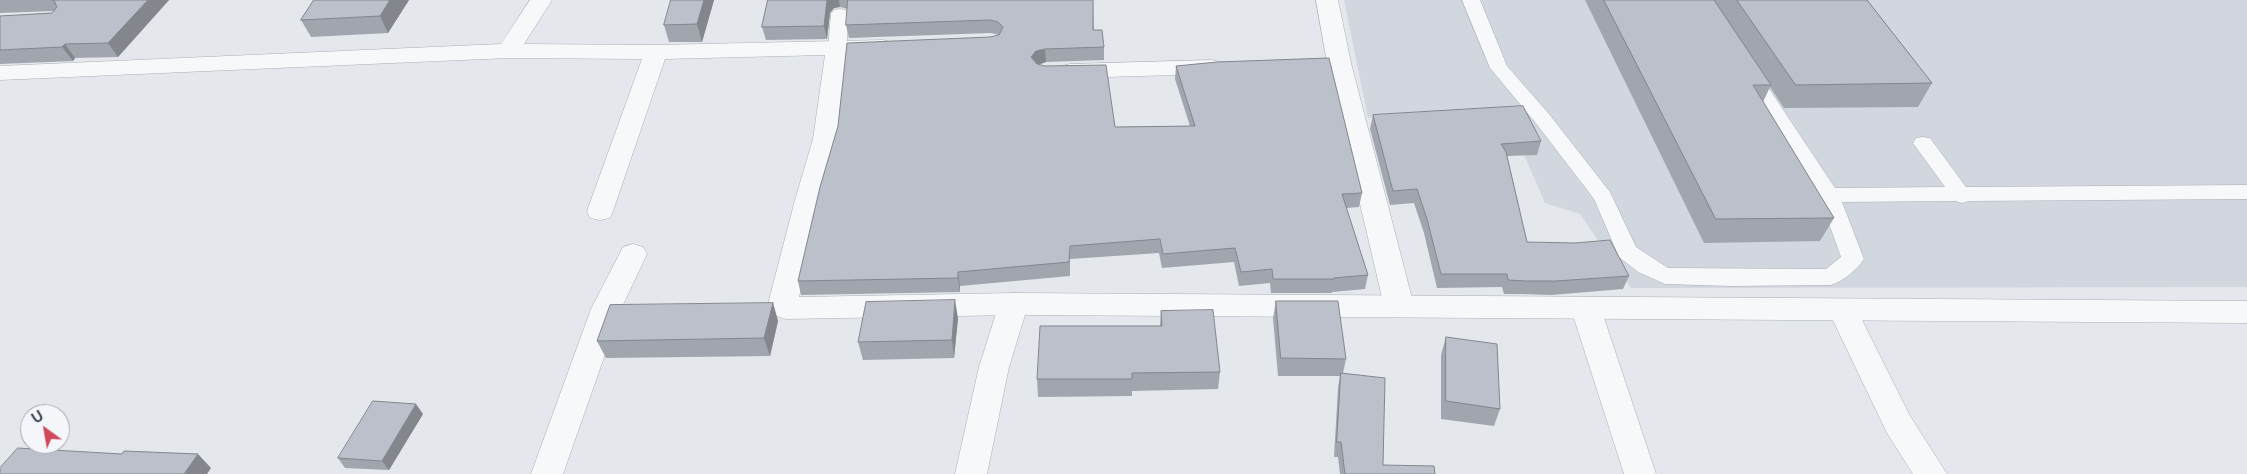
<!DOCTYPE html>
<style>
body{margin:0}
#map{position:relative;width:2247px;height:474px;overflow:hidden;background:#e4e7ec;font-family:Raleway,sans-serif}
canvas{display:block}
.north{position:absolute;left:20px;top:404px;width:50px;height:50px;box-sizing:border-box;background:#f4f6f9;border:1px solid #a4a8b1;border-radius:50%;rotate:328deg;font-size:14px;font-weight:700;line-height:20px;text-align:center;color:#2b3445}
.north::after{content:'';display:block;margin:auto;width:18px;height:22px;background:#d1495b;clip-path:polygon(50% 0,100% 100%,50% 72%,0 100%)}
</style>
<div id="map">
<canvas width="2247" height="474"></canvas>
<div class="north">U</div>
</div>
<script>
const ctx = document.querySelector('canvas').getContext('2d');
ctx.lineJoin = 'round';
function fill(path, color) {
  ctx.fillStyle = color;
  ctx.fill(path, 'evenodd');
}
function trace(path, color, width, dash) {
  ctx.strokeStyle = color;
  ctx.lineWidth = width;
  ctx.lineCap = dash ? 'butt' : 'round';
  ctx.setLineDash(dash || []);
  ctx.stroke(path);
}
fill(new Path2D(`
 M1344,0H2247V287L1631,288L1580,214L1545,203L1508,118H1368Z`), '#d2d6de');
const service = new Path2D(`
 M1462,0H1480L1507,66L1549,114L1610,192L1636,247L1668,268L1826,269L1841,257L1819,196L1740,73L1742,69L1749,67L1756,69L1835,188L1945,187L1913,143L1916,138L1923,137L1930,138L1966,187L2247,185V199L1969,201L1962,203L1955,201L1842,202L1864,259C1857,270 1843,281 1831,285L1732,286L1665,284L1638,272L1619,257L1594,199L1535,122L1490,68Z
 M840,9L846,10L849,14L846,49L843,53L837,54L831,53L828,49L831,14L834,10Z`);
const minor = new Path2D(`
 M530,0H552L524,44L656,45L883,40L891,42L895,47L891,52L848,55L839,139L821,200L799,297L1014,293L1024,296L1029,304L1024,312L1014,315L786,319L776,316L768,304L795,200L813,139L825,55L665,59L613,211L610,218L600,220L590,218L587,211L642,59L508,58L0,80V66L501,44Z
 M1316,0H1338L1351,63L1414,306L1409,314L1399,317L1389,314L1384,306L1327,63Z
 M1212,60L1220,62L1224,67L1220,72L1212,74L1070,78L1062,76L1058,71L1062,66L1070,64Z
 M633,244L643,247L647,254L621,309L563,474H531L591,309L623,247Z
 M1586,298L1596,301L1601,309L1656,474H1624L1571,309L1576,301Z
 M1843,299L1853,302L1910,416L1947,474H1913L1887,433L1828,310L1833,302Z`);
const tertiary = new Path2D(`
 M1014,293L2247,301V323L1025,315L1009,367L987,474H955L979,367L999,304L1004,296Z`);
trace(service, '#a9aeb7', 1);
trace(minor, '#a9aeb7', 1);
trace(tertiary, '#a9aeb7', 1);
fill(service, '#f7f8fa');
fill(minor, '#f7f8fa');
fill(tertiary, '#f7f8fa');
fill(new Path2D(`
 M0,0H169L118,57L75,58L73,61L0,64V16L52,13L54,11L0,13Z
 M314,0H409L388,33L311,37L301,20Z
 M671,0H714L702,42H669L664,25Z
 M768,0H1093L1094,30L1104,47V60L1046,62L1038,65L1115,127L1190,126L1175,79L1176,66L1362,193L1359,207L1346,208L1368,275L1365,289L1332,292L1331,293H1271L1270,283L1239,286L1234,262L1162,268L1159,253L1070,259V276L960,286V292L801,295L798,281L990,37L999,35L991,33L849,38L846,25L848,9L840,7L834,8L830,13L827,39L766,40L762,27Z
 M1585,0H1867L1932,83L1918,107L1784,108L1770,87L1763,102L1834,218L1820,241L1704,243Z
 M1373,115L1541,141L1537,155L1507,156L1527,242L1629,276L1623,289L1551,295L1521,294H1504L1502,287L1437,288L1424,233L1414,203L1390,205L1370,129Z
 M1276,301L1346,359L1343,373L1383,465L1435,474H1340L1338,457H1334L1338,388L1340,376H1278L1273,318Z
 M773,303L778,321L770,356L606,358L597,341Z
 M1161,311L1220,372L1218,389L1132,391V396L1038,397L1037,379L1160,326Z
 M958,318L954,358L863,360L858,342Z
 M1446,337L1500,409L1494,426L1441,419V355Z
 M423,414L389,470L345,468L338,458Z`), '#a1a5ae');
fill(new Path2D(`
 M148,0H169L118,57L108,43Z
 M390,0H409L388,33L380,16Z
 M704,0H714L702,42L697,24Z
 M827,0H839L840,7L834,8L830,13L827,39L824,26Z
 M65,44L75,58L73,61L62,47Z
 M1045,49L1046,62L1037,65L1031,57L1036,51Z
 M958,272L960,286V292L958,278Z
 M955,300L958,318L954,358L952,340Z
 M773,303L778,321L770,356L764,338Z
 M416,404L423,414L389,470L382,461Z
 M198,454L211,468L207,474H184Z`), '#83868d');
const building = new Path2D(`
 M52,0H148L108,43L65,44L62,47L0,50V16L52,13L57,7L54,0Z
 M314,0H390L380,16L301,20Z
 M671,0H704L697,24L664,25Z
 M768,0H827L824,26L762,27Z
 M848,0H1093V30H1102L1104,47L1045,49L1036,51L1031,57L1037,64L1045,66L1106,65L1115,127L1195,126L1176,66L1217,62L1329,58L1362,193L1342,194L1368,275L1334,278V279H1273L1272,269L1241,272L1235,248L1163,254L1160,239L1070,246L1069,262L958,272V278L798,281L820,187L838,126L847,43L990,37L999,35L1003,27L998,22L990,20L846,25Z
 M1604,0H1714L1771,85H1753L1834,218L1716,219Z
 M1737,0H1867L1932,83L1796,85Z
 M1523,106L1541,141L1501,144L1506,152L1527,242L1575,243L1610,240L1629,276L1556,281H1525L1508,280L1507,274H1441L1427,219L1417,189L1393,191L1373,115Z
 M955,300L952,340L858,342L866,302Z
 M1276,301H1338L1346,359L1281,358Z
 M773,303L764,338L597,341L610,305Z
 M1213,310L1220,372L1132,373V379H1037L1040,326H1162L1161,311Z
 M1446,337L1497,344L1500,409L1446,401Z
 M1341,373L1385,378L1383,465L1434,466L1435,474H1345L1341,442H1337Z
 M373,401L416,404L382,461L338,458Z
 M18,448L122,454L124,451L198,454L184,474H0V468Z`);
fill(building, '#bbc0ca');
trace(building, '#83868d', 1);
</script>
